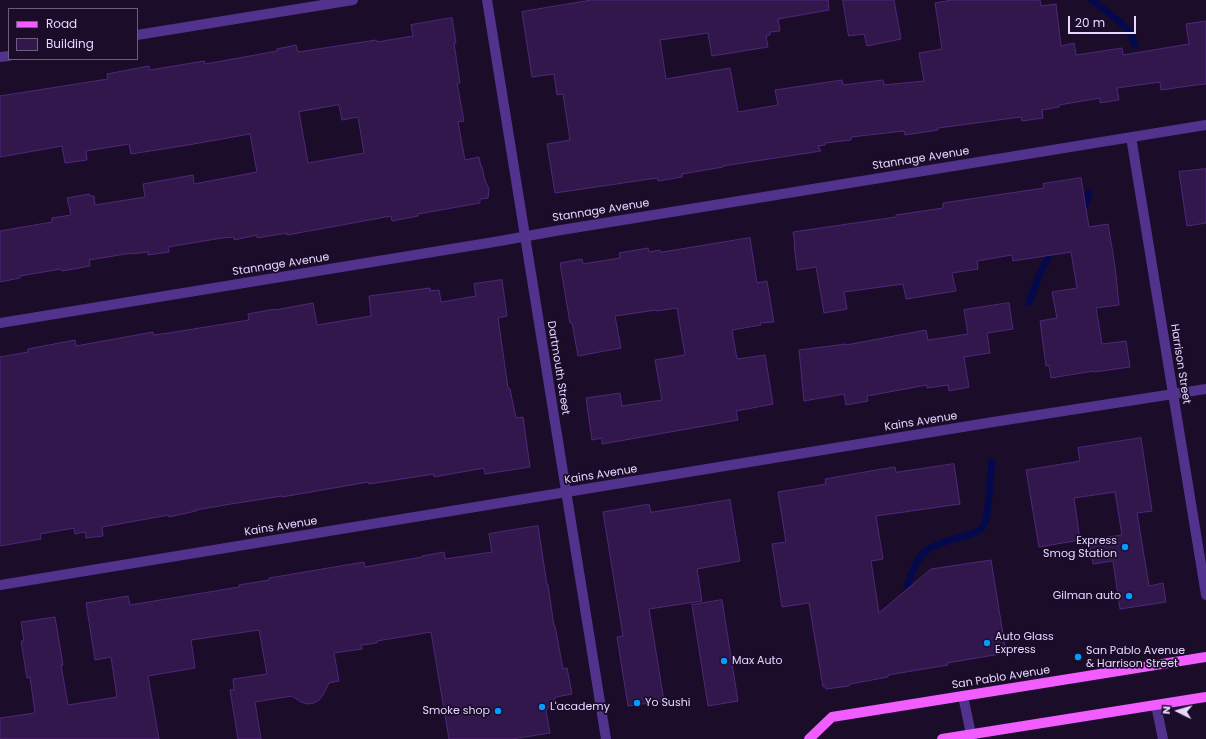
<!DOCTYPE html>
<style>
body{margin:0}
#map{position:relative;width:1206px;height:739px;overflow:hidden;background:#1b0d2a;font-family:Poppins,sans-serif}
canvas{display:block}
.legend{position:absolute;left:8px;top:8px;width:130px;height:52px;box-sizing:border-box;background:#1b0d2a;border:1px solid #6d5d7f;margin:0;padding:5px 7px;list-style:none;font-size:12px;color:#e7d6ff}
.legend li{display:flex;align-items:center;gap:8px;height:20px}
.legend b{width:20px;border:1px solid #6d5d7f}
.north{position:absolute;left:1158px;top:691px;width:40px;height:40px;-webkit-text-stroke:3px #1b0d2a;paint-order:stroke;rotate:275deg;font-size:11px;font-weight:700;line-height:16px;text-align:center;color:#e7d6ff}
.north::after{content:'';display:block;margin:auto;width:14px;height:18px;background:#e7d6ff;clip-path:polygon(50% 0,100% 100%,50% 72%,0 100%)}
.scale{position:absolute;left:1068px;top:16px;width:68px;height:18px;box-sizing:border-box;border:2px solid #e7d6ff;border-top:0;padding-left:5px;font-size:12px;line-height:14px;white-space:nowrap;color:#e7d6ff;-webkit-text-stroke:3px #1b0d2a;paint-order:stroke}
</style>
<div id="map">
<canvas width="1206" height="739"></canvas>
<ul class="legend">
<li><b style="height:5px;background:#f25dff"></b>Road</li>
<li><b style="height:11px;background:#32174d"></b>Building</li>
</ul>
<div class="north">N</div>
<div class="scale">20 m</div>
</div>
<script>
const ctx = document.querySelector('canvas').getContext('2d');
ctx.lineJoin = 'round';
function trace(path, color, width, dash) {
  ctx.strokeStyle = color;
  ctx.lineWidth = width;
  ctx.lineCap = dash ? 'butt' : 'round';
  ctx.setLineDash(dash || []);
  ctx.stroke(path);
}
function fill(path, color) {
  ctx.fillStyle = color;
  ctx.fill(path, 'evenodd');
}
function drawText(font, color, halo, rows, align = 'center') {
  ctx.font = font + ' Poppins,sans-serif';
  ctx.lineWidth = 3.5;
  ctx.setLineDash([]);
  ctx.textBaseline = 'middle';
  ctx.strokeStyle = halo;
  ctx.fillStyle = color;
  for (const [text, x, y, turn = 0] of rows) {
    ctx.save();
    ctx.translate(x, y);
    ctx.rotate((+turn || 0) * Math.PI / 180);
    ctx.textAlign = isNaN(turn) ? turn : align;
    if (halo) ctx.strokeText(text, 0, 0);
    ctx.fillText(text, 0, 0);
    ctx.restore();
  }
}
trace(new Path2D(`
 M1092,0L1120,22L1129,31L1135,45
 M1081,211L1087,202L1089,193
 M1029,303L1041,271L1053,248
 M907,586C912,573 916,559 927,550C942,539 971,538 982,528C985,525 986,520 987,516L992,462`), '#04094c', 7);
const building = new Path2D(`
 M592,0H828L829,10L778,19L780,31L770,32V35L766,36L768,47L712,56L708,33L660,40L666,79L730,68L738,112L778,105L775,90L842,80L843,85L883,80L884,85L924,81L919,53L942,49L935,3L952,0H1040L1041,6L1056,4L1061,46L1074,43L1076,55L1122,48L1123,55L1189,44L1186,24L1206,21V84L1196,85L1161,90L1160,82L1117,88L1119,100L1100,103V98L1059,105V107L1042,110L1043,118L1022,121L1021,117L938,128V130L905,135L904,131L851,137V140L825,143V145L818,146L821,151L723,166V167L682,174V177L658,181L657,178L555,193L547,144L570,140L563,94L557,95L554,74L532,77L522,12Z
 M843,0H894L901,39L867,46L864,34L849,36Z
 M452,18L456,43H454L460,83H457L464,121L458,122L465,160L479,157L481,167H482L485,180L489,189L488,198L480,199V203L418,214V216L392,221L391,216L287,235V233L257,238V235L234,240V237L222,238L168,247L169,252L148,255V252L132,254V253L89,260L90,266L62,271L61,269L20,276V278L0,282V231L52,222V218L71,215L67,198L89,194L90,196H94L95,205L145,197L143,184L193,175L194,184L257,172L250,134L188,145L131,154L129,144L86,151L87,160L65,163L62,146L0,157V96L108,79L107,74L149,66L150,70L204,61L205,64L239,58L277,51V49L296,45L298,52L376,40L377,42L413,36L411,25ZM339,105L342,120L358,117L364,153L308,163L299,112Z
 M1206,169V223L1187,226L1179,172Z
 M1081,178L1089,227L1108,224L1115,266L1119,305L1096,308L1102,344L1126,341L1130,367L1094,372V371L1051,378L1049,365L1046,366L1040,321L1057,318L1052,292L1077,288L1071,252L1013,261L1012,255L977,261L978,269L952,273L956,291L906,299L903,284L844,292L847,309L824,313L816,267L797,270L794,244H795L793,232L896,217V215L943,208V203L1044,188L1043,184Z
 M750,238L757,283L767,281L774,322L760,323L761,325L732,330L737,359L765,355L773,404L736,411L738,420L602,444V438L592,440L586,398L620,393L622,406L662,400L655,360L685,355L677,308L657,311L656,310L615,316L621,348L578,356L572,323H570L560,263L582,259L583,264L620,258L619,253L648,248L649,252L660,250V252Z
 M502,280L507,316L498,318L508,388L510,389L516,418L523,417L530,467L485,474L484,468L434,477V474L369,484L368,482L282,497V496L231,504L196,510V511L169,517V515L102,527L103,536L86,538L85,532L75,534L74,528L40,534L41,539L0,546V357L28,352V349L75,340L76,346L153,332V335L169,333L249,320L248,314L275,309V310L313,303L317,325L371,316L369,296L430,288V291L439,290L441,302L476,296L474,284Z
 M1009,303L1013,329L987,333L990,353L964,357L969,387L949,391L948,385L927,388V385L867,396L868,401L846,405L844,394L804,401L799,350L846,344V345L926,330L928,340L968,334L964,310Z
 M1141,438L1152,511L1137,513L1149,586L1163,583L1166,602L1120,609L1113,561L1093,564L1089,540L1122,535L1115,492L1074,498L1080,540L1039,547L1026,470L1080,461L1078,448Z
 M954,464L960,504L876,516L883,559L871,561L879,613L931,569L991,560L1006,653L947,663L948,665L888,675V677L850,684L849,686L826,689L825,686L823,687L809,603L782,607L772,544L786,542L778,492L826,484L825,479L876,470L895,467L896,472Z
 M730,500L740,561L697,569L702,601L649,609L664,701L628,706L617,637L623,636L603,512L649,504L651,512Z
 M538,526L547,585H548L554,626H555L563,669L567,668L572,694L556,697L546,711L550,733L512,739H449L431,632L377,641V643L361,645L362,649L334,653L339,681L329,683L323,695L319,700L314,703L307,704L301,702L292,696L255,702L261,739H238L230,690H234L233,679L267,674L259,630L191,640L195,668L148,676L159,739H0V718L35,713L30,677L27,678L21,641H24L21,622L55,617L63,665H61L68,705L117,697L111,657L95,660L86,603L128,596L130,605L239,587V585L269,580V578L364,562L365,567L422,557V556L444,552L445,559L492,552L489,534Z
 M722,600L738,701L708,706L692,605Z`);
fill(building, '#32174d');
trace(building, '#50277b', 1);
trace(new Path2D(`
 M963,696L972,739
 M1156,705L1163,739`), '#51338e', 10);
trace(new Path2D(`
 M487,0L606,739
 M137,35L353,0
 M0,57L9,56
 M1131,137L1206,595
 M0,323L500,241L555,231L1206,125
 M0,585L993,422L1206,389`), '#51338e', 10);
trace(new Path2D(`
 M809,739L832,717L1206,657
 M942,739L1206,697`), '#f25dff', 10);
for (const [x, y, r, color] of [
 [1125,547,4,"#029bff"],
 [1129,596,4,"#029bff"],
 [987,643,4,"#029bff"],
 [1078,657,4,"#029bff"],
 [724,661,4,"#029bff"],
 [637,703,4,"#029bff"],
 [542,707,4,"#029bff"],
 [498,711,4,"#029bff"]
]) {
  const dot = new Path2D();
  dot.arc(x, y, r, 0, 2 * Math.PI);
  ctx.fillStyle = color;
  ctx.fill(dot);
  trace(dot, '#1b0d2a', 1.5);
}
drawText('11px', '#e7d6ff', '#1b0d2a', [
 ["Stannage Avenue",921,159,-9],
 ["Stannage Avenue",601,211,-9],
 ["Stannage Avenue",281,265,-9],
 ["Harrison Street",1180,364,81],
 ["Dartmouth Street",558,368,81],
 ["Kains Avenue",921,422,-9],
 ["Kains Avenue",601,475,-9],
 ["Kains Avenue",281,527,-9],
 ["San Pablo Avenue",1001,678,-9]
]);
drawText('11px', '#e7d6ff', '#1b0d2a', [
 ["Express",1117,541,"right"],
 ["Smog Station",1117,554,"right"],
 ["Gilman auto",1121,596,"right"],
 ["Auto Glass",995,637],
 ["Express",995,650],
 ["San Pablo Avenue",1086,651],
 ["& Harrison Street",1086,664],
 ["Max Auto",732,661],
 ["Yo Sushi",645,703],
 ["L'academy",550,707],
 ["Smoke shop",490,711,"right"]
], 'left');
</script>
